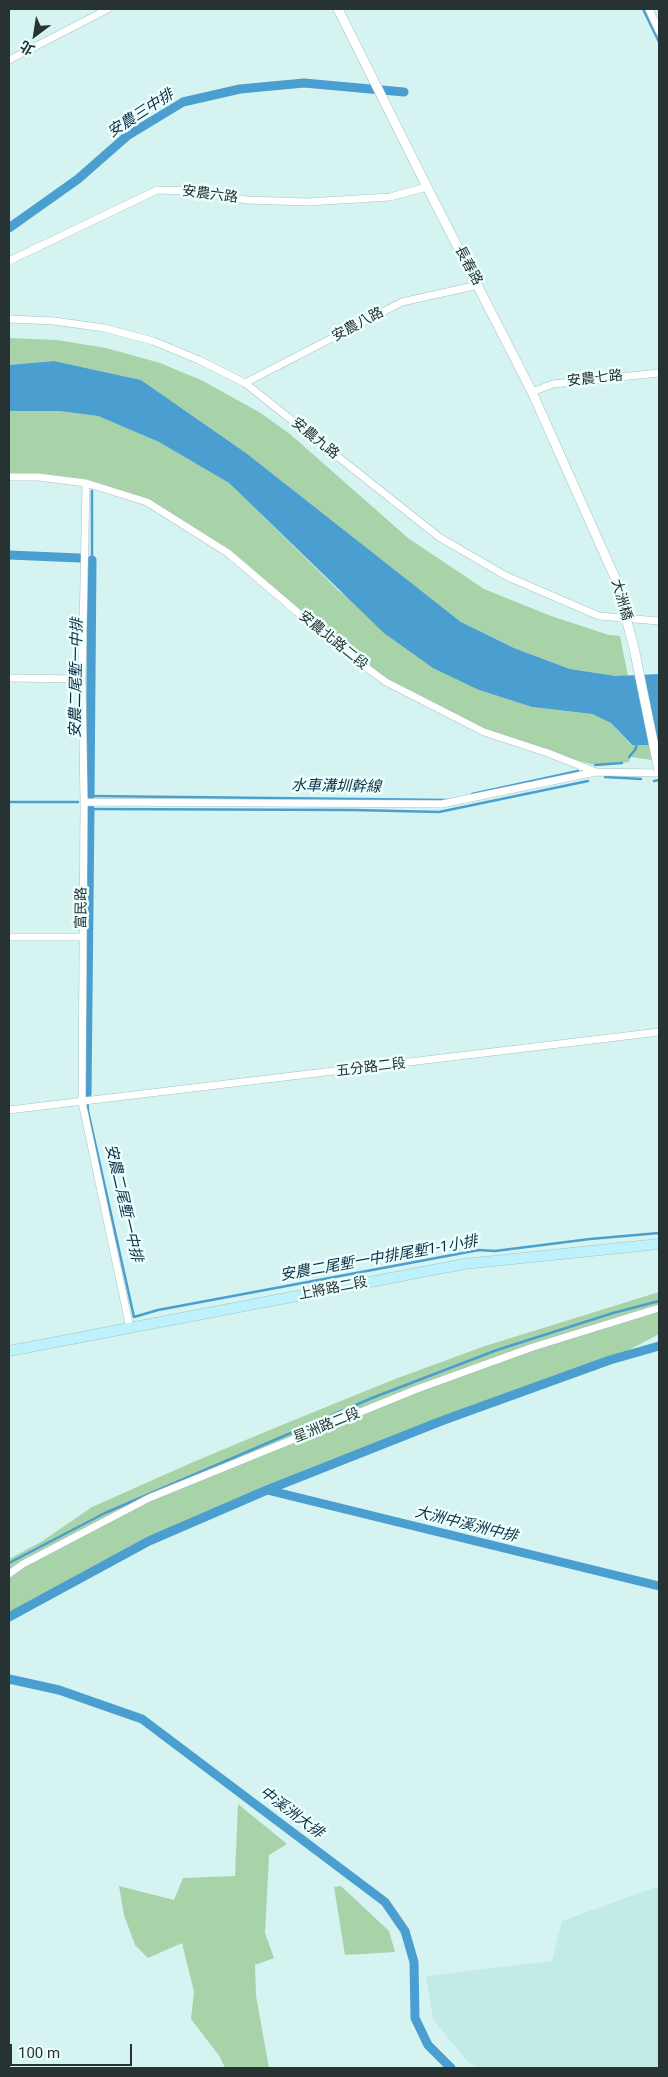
<!DOCTYPE html>
<meta charset="utf-8">
<style>
body{margin:0}
#map{position:relative;width:668px;height:2077px;overflow:hidden;background:#d5f4f1;font-family:Roboto,"Noto Sans TC",sans-serif}
canvas{display:block}
.frame{position:absolute;inset:0;border:10px solid #273332;pointer-events:none}
.north{position:absolute;left:10px;top:10px;width:50px;height:50px;-webkit-text-stroke:4px #ecfefd;paint-order:stroke;rotate:211deg;font-size:14px;font-weight:700;line-height:20px;text-align:center;color:#273332}
.north::after{content:'';display:block;margin:auto;width:18px;height:22px;background:#273332;clip-path:polygon(50% 0,100% 100%,50% 72%,0 100%)}
.scale{position:absolute;left:10px;top:2044px;width:122px;height:22px;box-sizing:border-box;border:2px solid #273332;border-top:0;padding-left:6px;font-size:15px;line-height:18px;white-space:nowrap;color:#273332;-webkit-text-stroke:4px #ecfefd;paint-order:stroke}
</style>
<div id="map">
<canvas width="668" height="2077"></canvas>
<div class="frame"></div>
<div class="north">北</div>
<div class="scale">100 m</div>
</div>
<script>
const ctx = document.querySelector('canvas').getContext('2d');
ctx.lineJoin = 'round';
function fill(path, color) {
  ctx.fillStyle = color;
  ctx.fill(path, 'evenodd');
}
function trace(path, color, width, dash) {
  ctx.strokeStyle = color;
  ctx.lineWidth = width;
  ctx.lineCap = dash ? 'butt' : 'round';
  ctx.setLineDash(dash || []);
  ctx.stroke(path);
}
function drawText(font, color, halo, rows, align = 'center') {
  ctx.font = font + ' Roboto,"Noto Sans TC",sans-serif';
  ctx.lineWidth = 5;
  ctx.setLineDash([]);
  ctx.textBaseline = 'middle';
  ctx.strokeStyle = halo;
  ctx.fillStyle = color;
  for (const [text, x, y, turn = 0] of rows) {
    ctx.save();
    ctx.translate(x, y);
    ctx.rotate((+turn || 0) * Math.PI / 180);
    ctx.textAlign = isNaN(turn) ? turn : align;
    if (halo) ctx.strokeText(text, 0, 0);
    ctx.fillText(text, 0, 0);
    ctx.restore();
  }
}
fill(new Path2D(`
 M656,1887L659,1889V2068H477L466,2060L433,2019L426,1976L552,1961L562,1921Z`), '#c2eae7');
fill(new Path2D(`
 M9,338L57,340L106,348L160,363L201,380L259,412L290,434L408,538L484,589L551,616L609,635L620,636L628,676H616L570,669L514,648L461,622L246,453L141,380L54,361L9,365Z
 M9,411H59L98,416L159,442L229,483L339,591L479,690L532,707L592,714L611,723L631,745H659V761L631,757L629,762L599,766L548,753L484,732L386,682L228,553L147,502L86,483L9,477Z
 M659,1292V1334L610,1360L444,1420L267,1490L149,1541L9,1617V1559L41,1542L92,1507L191,1463L277,1427L395,1379L485,1346Z
 M238,1804L287,1844L269,1855L265,1933L274,1958L255,1965L256,1996L269,2068H225L220,2057L191,2019L194,1992L182,1943L148,1958L135,1945L124,1915L119,1886L174,1900L183,1878L235,1876Z
 M341,1886L389,1931L395,1952L345,1955L334,1887Z`), '#a8d2a8');
fill(new Path2D(`
 M54,361L141,380L246,453L461,622L514,648L570,669L616,676L659,674V745H632L611,723L592,714L532,707L479,690L433,668L384,633L229,483L159,442L98,416L59,411H9V365Z`), '#4a9ed0');
trace(new Path2D(`
 M643,9L659,42
 M92,491V560
 M629,757L635,750L637,744
 M595,765L622,763
 M605,777L641,779
 M654,781L659,780
 M472,794L578,771
 M91,796L447,800
 M9,802H78
 M90,809L355,810L439,812L588,781
 M87,1094L88,1111L134,1317L158,1310L479,1250L495,1251L590,1239L659,1233
 M9,1563L105,1513L372,1398L497,1350L613,1313L659,1301`), '#4a9ed0', 2.5);
trace(new Path2D(`
 M9,228L78,179L127,136L183,102L240,89L304,83L404,92
 M9,555L80,558
 M90,796L92,560
 M87,1094L90,809
 M267,1490L659,1586
 M9,1617L149,1541L267,1490L444,1420L610,1360L659,1346
 M9,1679L59,1690L142,1719L385,1902L405,1931L414,1962L415,2018L428,2045L451,2068`), '#4a9ed0', 9);
const minor = new Path2D(`
 M649,9L659,31
 M9,60L108,9
 M9,261L157,190L191,191L247,200L307,202L390,197L427,187
 M9,319L54,321L104,328L153,341L199,360L245,383L439,537L506,576L599,616L659,621
 M245,383L402,302L478,285
 M532,392L553,384L659,373
 M9,477H38L86,483L147,502L228,553L337,646L386,682L484,732L548,753L596,772
 M86,483L82,679L84,802L82,1102L130,1328
 M9,678L82,679
 M84,802L442,804L596,772L659,773
 M9,937H82
 M9,1110L659,1032
 M9,1574L23,1564L149,1498L417,1389L533,1347L659,1308`);
const tertiary = new Path2D(`
 M338,9L427,187L532,392L553,439`);
const secondary = new Path2D(`
 M9,1351L464,1264L659,1244`);
trace(minor, '#a5c2c0', 8);
trace(tertiary, '#a5c2c0', 10);
trace(secondary, '#a5c2c0', 11);
trace(minor, '#fff', 7);
trace(tertiary, '#fff', 9);
trace(secondary, '#bdf2fc', 10);
const tertiaryBridge = new Path2D(`
 M553,439L616,580L634,648L659,771`);
trace(tertiaryBridge, '#a5c2c0', 10, []);
trace(tertiaryBridge, '#fff', 9);
drawText('14px', '#273332', '#ecfefd', [
 ["安農六路",210,195,7],
 ["長春路",468,266,62],
 ["安農八路",358,325,-28],
 ["安農七路",595,379,-6],
 ["安農九路",315,439,39],
 ["大洲橋",621,600,74],
 ["安農北路二段",333,641,39],
 ["富民路",82,908,-89],
 ["五分路二段",371,1068,-7],
 ["上將路二段",333,1289,-11],
 ["星洲路二段",327,1426,-22]
]);
drawText('italic 15px', '#0a3045', '#ecfefd', [
 ["安農三中排",141,114,-33],
 ["安農二尾塹一中排",77,678,-89],
 ["水車溝圳幹線",336,787,1],
 ["安農二尾塹一中排",123,1203,77],
 ["安農二尾塹一中排尾塹1-1小排",379,1259,-10],
 ["大洲中溪洲中排",466,1525,14],
 ["中溪洲大排",291,1813,37]
]);
</script>
